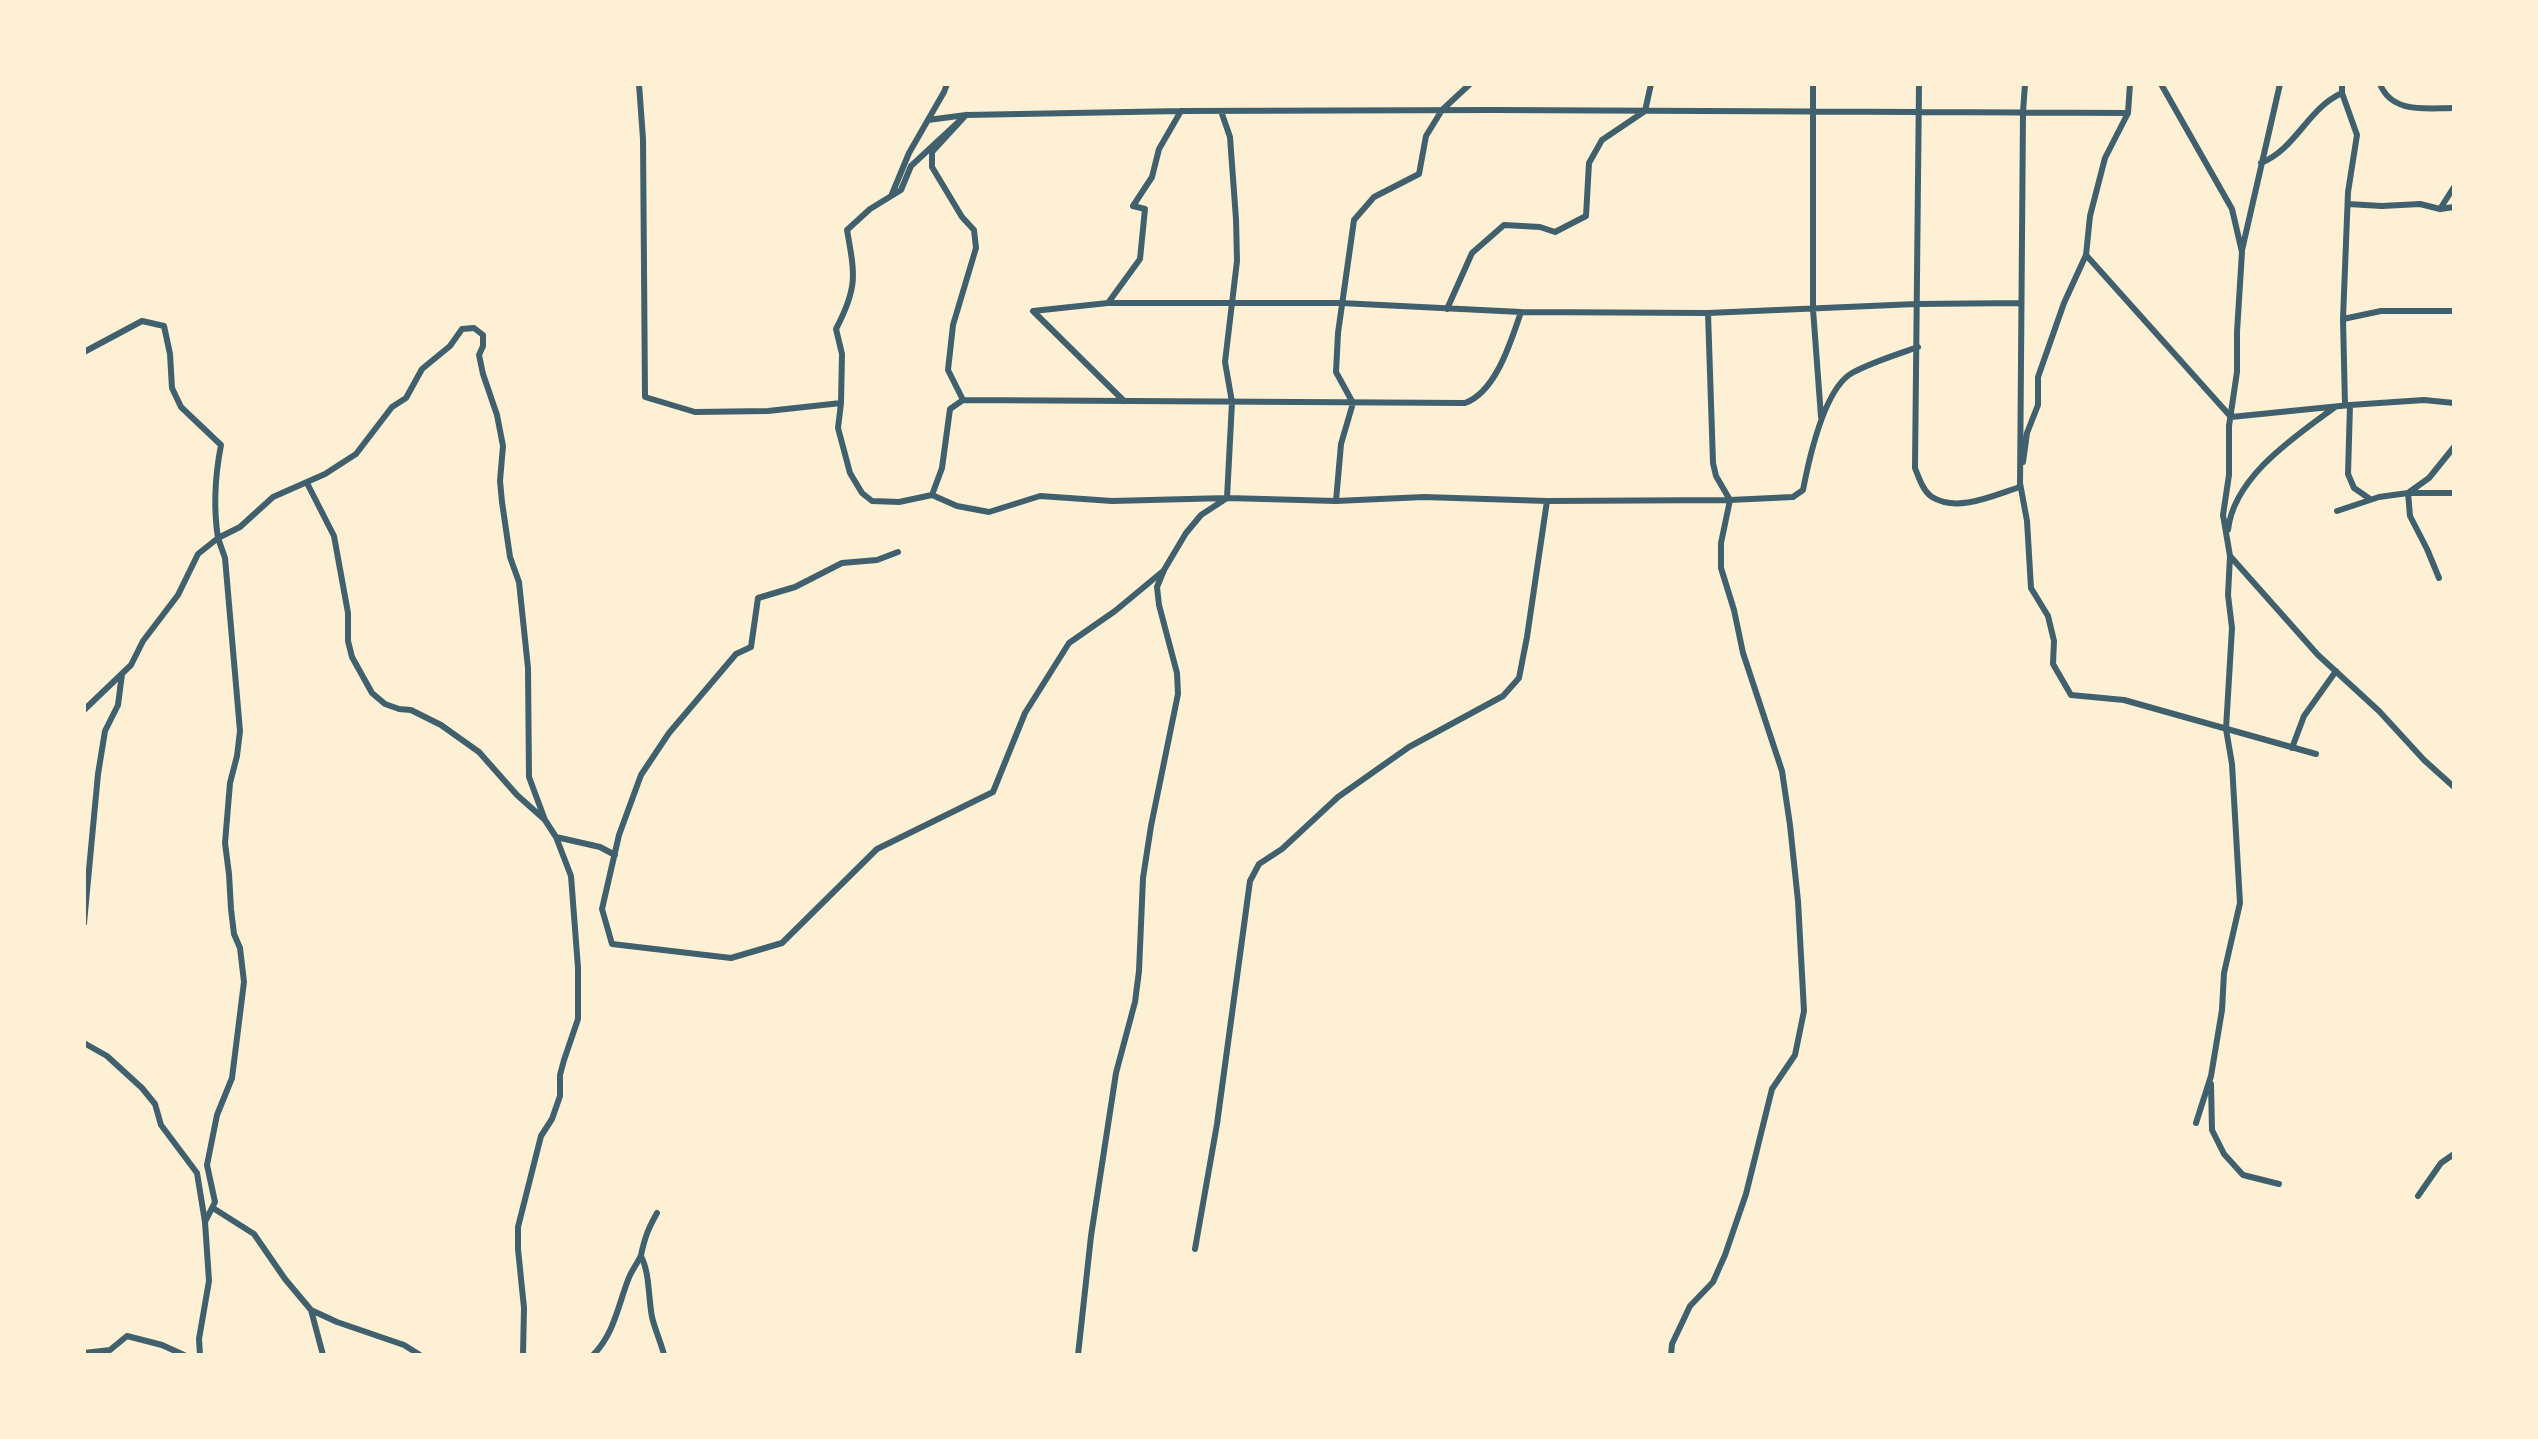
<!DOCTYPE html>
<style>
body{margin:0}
#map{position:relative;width:2538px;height:1439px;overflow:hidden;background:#fdf0d5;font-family:Spectral,serif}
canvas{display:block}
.frame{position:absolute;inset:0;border:86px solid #fdf0d5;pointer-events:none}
</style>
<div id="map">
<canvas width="2538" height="1439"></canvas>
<div class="frame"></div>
</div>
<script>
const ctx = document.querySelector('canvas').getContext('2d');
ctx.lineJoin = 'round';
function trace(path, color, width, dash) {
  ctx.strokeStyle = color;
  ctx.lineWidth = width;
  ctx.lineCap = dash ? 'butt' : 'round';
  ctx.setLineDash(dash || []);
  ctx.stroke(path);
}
trace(new Path2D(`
 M639,84L643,139L645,397L695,412L768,411L841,403
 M1813,84V309L1821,417
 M1919,84L1915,468C1919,478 1923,491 1932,497C1958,513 1994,495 2020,487L2023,112L2025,84
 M2161,84L2232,209L2242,252L2237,332V372L2229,426V475L2223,515L2230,556L2228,595L2232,628L2226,729L2232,764L2240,903L2224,973L2222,1010L2211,1076L2196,1123
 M2380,84C2392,114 2426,108 2454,108
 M2342,93L2357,135L2348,192L2343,319L2345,405
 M966,115L932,152V167L962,217L974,230L976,248L953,325L948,370L963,400L950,409L942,468L932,495L899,502L872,501L862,493L850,473L838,428L841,403L842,354L836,329C858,287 855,275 847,230L870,209L901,190L911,166Z
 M928,120L966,115L1181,111L1493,110L2128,113
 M2261,163C2296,149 2308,108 2342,93V84
 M892,194L909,153L944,92L947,84
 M2348,204L2382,206L2420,204L2440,209L2454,207
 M2440,209L2454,187
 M2242,250L2280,84
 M2086,255L2231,417L2350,405
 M1108,303H1341L1521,312L1708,313L1916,304L2020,303
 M1447,309L1472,253L1504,225L1540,227L1555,232L1586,216L1589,163L1602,140L1645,111L1651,84
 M2343,319L2381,311H2454
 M84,352L142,321L164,326L170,354L172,388L181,407L221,445C215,476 213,506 218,538L198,554L178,595L143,641L131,665L84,710
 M963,400L1465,403C1496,392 1511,341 1521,312
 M1124,401L1033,311L1108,303L1140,259L1145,209L1133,206L1152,177L1159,149L1181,111
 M2023,462L2027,433L2038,405V377L2064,303L2086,255L2090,216L2105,158L2128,113L2130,84
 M307,483L334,536L348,613V641L352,657L372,693L385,704L399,709L411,710L441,725L479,752L517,795L545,820L556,837L571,876L578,968V1019L564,1060L560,1075V1096L552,1119L541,1136L518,1227V1249L524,1308L523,1355
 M2020,483L2027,521L2031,588L2048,616L2054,641L2053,664L2071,695L2124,700L2316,754
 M932,495L957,506L989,512L1040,496L1112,501L1227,498L1336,501L1424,497L1547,501L1730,500L1793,497L1803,490C1809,459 1824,389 1852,373C1872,362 1896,355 1918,347
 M2370,499L2354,488L2348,474L2350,405L2424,400L2454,403
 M1336,501L1341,444L1353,403L1336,372L1338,333L1354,220L1374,197L1419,174L1426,136L1442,110L1470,84
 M2337,511L2379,497L2408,493H2454
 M2228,530C2234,476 2296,436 2335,407
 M898,552L877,560L842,563L795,587L758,598L751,647L736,654L669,733L641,775L619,835L602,909L612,944L731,958L782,943L877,849L993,792L1025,713L1069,643L1115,611L1162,572
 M2230,556L2318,655L2379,711L2424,760L2454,787
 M2439,578L2427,549L2410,516L2408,493L2429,478L2454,447
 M2292,748L2304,716L2336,671
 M556,837L600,847L615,855
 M84,923L98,774L105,731L118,705L122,674
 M84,1043L107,1056L142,1088L155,1104L161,1125L197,1173L205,1222
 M2211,1084L2212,1130L2224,1154L2243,1175L2279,1184
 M2418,1196L2441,1163L2454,1154
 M213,1208L254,1234L285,1279L311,1310L337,1322L404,1345L420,1355
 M1195,1249L1217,1124L1250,881L1259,864L1282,849L1338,797L1409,747L1503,696L1519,678L1527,637L1547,501
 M641,1256C650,1274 648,1296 652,1317C655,1330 661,1342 664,1355
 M311,1310L323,1355
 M84,1353L110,1350L127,1336L162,1345L184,1355
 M200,1355L199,1339L209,1281L205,1222L215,1202L207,1165L217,1115L232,1078L244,982L240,948L234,934L231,909L229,874L225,843L230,783L237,756L240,731L225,558L218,538L240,527L273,497L325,474L356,454L392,407L406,398L422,369L450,346L462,329L474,328L483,335V346L479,355L483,374L497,415L503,446L500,481L502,502L510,557L519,582L528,668L529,777L545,820
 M593,1355C614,1334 618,1306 628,1280C631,1271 638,1263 641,1255C645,1237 648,1229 657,1213
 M1078,1355L1091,1236L1116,1073L1135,1002L1139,971L1143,878L1151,826L1178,694L1177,673L1159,605L1157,587L1164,570L1186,533L1201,515L1227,498L1232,402L1225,362L1237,261L1236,219L1230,137L1221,111
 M1671,1355L1672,1344L1690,1306L1713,1282L1725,1255L1746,1194L1772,1089L1795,1055L1804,1011L1798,901L1790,825L1782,771L1743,653L1734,610L1721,568V543L1730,500L1716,476L1713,463L1708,313`), '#3f606c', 6);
</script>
